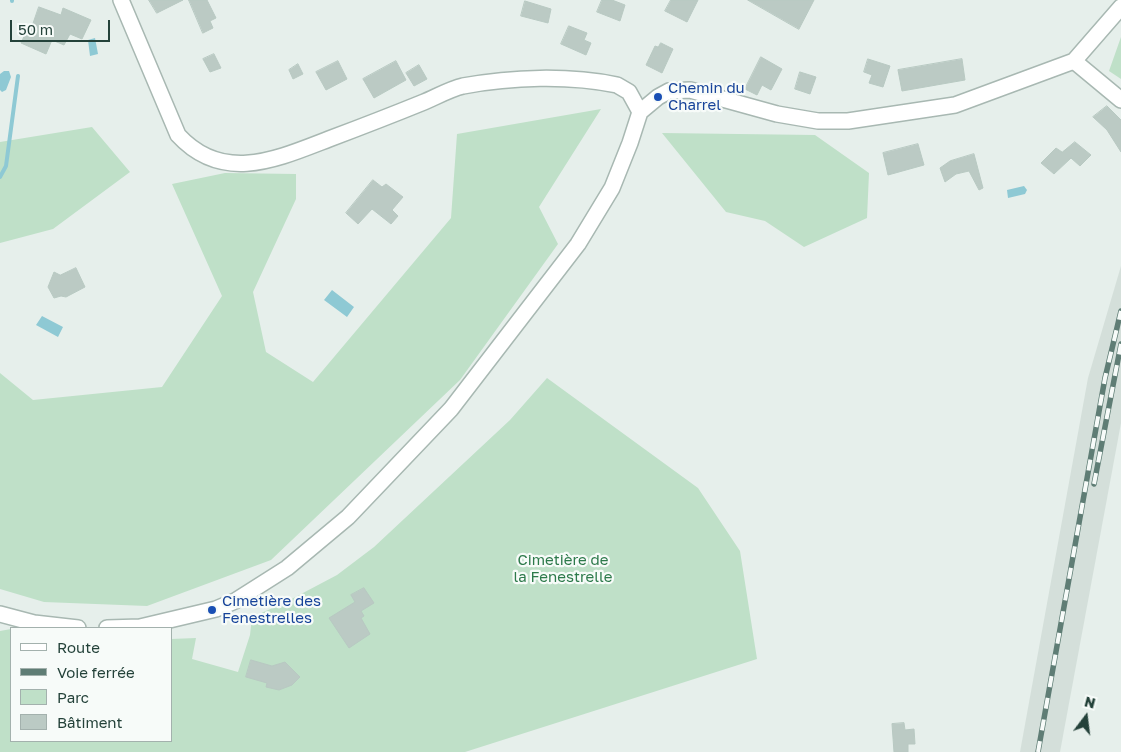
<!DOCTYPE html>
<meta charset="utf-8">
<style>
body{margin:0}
#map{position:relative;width:1121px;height:752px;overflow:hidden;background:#e6efeb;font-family:"Golos Text",sans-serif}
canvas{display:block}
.legend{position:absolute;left:10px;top:627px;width:162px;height:115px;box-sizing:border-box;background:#f7fbf9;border:1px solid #a3b1ad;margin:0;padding:6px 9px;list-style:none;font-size:15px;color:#24423a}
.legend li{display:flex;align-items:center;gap:10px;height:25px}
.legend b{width:25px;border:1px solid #a3b1ad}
.north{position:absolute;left:1061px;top:692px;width:50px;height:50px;-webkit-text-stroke:4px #f7fbf9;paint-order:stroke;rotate:15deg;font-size:14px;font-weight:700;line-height:20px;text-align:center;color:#24423a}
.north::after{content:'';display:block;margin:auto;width:18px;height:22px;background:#24423a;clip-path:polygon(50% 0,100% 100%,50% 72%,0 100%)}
.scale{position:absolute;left:10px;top:20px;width:100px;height:22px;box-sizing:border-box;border:2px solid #24423a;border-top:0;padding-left:6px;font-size:15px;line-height:18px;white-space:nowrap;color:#24423a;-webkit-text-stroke:4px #f7fbf9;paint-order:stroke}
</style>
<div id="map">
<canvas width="1121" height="752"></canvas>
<ul class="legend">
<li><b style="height:6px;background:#fff"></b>Route</li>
<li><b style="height:6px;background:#5f7d75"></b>Voie ferrée</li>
<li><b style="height:14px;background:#bfe0c8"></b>Parc</li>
<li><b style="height:14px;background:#bbcac4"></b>Bâtiment</li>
</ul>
<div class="north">N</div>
<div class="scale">50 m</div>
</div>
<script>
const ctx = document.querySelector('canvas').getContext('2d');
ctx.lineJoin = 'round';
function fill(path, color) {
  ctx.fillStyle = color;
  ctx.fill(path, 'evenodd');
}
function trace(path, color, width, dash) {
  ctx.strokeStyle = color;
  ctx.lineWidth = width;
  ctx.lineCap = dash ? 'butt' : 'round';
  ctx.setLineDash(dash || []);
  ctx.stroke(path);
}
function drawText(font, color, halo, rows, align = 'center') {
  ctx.font = font + ' "Golos Text",sans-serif';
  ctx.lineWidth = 4.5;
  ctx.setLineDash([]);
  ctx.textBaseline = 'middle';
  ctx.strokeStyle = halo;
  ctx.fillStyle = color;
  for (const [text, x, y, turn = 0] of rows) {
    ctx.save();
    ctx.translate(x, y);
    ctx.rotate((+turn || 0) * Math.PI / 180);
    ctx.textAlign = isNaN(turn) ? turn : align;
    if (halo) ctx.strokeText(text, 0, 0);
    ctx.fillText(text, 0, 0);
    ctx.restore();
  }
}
fill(new Path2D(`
 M1121,266V423L1060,752H1020L1088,378Z`), '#d4dfda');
fill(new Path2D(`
 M1121,37V79L1109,71Z
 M601,109L539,207L558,244L460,380L271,560L147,606L44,602L0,589V373L33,400L162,387L222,296L172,184L225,173L296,174V199L253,292L266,352L313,382L451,218L457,134Z
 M92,127L130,172L53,229L0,243V142Z
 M662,133L815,135L869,173L867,218L804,247L765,221L726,212Z
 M547,378L698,488L740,551L757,659L465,752H0V631L11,629V741H171V639L196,638L192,659L238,672L250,635L252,617L284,603L337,575L374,547L510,420Z`), '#bfe0c8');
fill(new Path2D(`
 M95,38L98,54L90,56L88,40Z
 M4,71H9L11,77L6,90L2,92L0,90V74Z
 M1024,186L1027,190L1025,194L1008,198L1007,190Z
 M332,290L354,307L347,317L324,300Z
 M42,316L63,327L58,337L36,325Z`), '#8ec9d4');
trace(new Path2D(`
 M12,0V1
 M0,177L6,166L18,76`), '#8ec9d4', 4);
const building = new Path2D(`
 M149,0H183L157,13Z
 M189,0H207L216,18L210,21L213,28L203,33Z
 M602,0H612L625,5L620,21L597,12Z
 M671,0H698L687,22L665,11Z
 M748,0H814L799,29Z
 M525,1L551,9L548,23L521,16Z
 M39,7L61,15L63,8L91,20L82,39L70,34L64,45L52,40L46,54L21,43L27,30L30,31Z
 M569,26L587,33L584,40L591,43L586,55L561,44Z
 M661,43L673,49L662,73L646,65L655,46L658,47Z
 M214,54L221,68L210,72L203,59Z
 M761,57L782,69L771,90L762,85L757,95L745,89Z
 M868,59L890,66L883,87L869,83L872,75L864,72Z
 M962,59L965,80L902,91L898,70Z
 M338,61L347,79L326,90L316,72Z
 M396,61L406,80L374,98L363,79Z
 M298,64L303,74L293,79L289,70Z
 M419,65L427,79L414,86L406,73Z
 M800,72L816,77L810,94L795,89Z
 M1107,106L1121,120V152L1107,130L1093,117Z
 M1075,142L1091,155L1080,166L1071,158L1054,174L1041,163L1056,148L1062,152Z
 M918,144L924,165L888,175L883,153Z
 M974,154L983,188L979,190L969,171L956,174L945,182L940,168L950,161Z
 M373,180L382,187L386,184L403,197L392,210L398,216L391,224L372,209L358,224L346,213Z
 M76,268L85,287L66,297L61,296L54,298L48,287L54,272L60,275Z
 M364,588L374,603L361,611L364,616L361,618L370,634L349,648L329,618L355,602L351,595Z
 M251,660L272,666L285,662L300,677L292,685L279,690L266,687L267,683L246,677Z
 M904,723L905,730L914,729L915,744H908V752H894L892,724Z`);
fill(building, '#bbcac4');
trace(building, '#b8c9c2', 1);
const minor = new Path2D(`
 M121,0L178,135C223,184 277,159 329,139C361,127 392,115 424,102C436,97 450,89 463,86C512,77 568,75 617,85L629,92L640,112
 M1074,61L1121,100
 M0,614L34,623L78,628
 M107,628L140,627L216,609L235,601L287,568L348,517L451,409L578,244L612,188L630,143L640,112L658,97L669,91L690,90L777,114L818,121H848L955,105L1074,61L1121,7`);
trace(minor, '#a8b8b2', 18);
trace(minor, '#fff', 15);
const rail = new Path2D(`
 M1094,484L1121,344
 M1038,752L1105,378L1121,311`);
trace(rail, '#5f7d75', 5.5);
trace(rail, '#f7fbf9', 4, [11]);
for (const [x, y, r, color] of [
 [658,97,5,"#1a4fb4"],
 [212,610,5,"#1a4fb4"]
]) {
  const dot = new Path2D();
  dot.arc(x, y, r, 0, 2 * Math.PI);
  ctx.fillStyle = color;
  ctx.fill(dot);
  trace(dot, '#f7fbf9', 2);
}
drawText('15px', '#164399', '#f7fbf9', [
 ["Chemin du",668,88],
 ["Charrel",668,105],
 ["Cimetière des",222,601],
 ["Fenestrelles",222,618]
], 'left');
drawText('15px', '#2d7a4b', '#f7fbf9', [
 ["Cimetière de",563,560],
 ["la Fenestrelle",563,577]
]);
</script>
